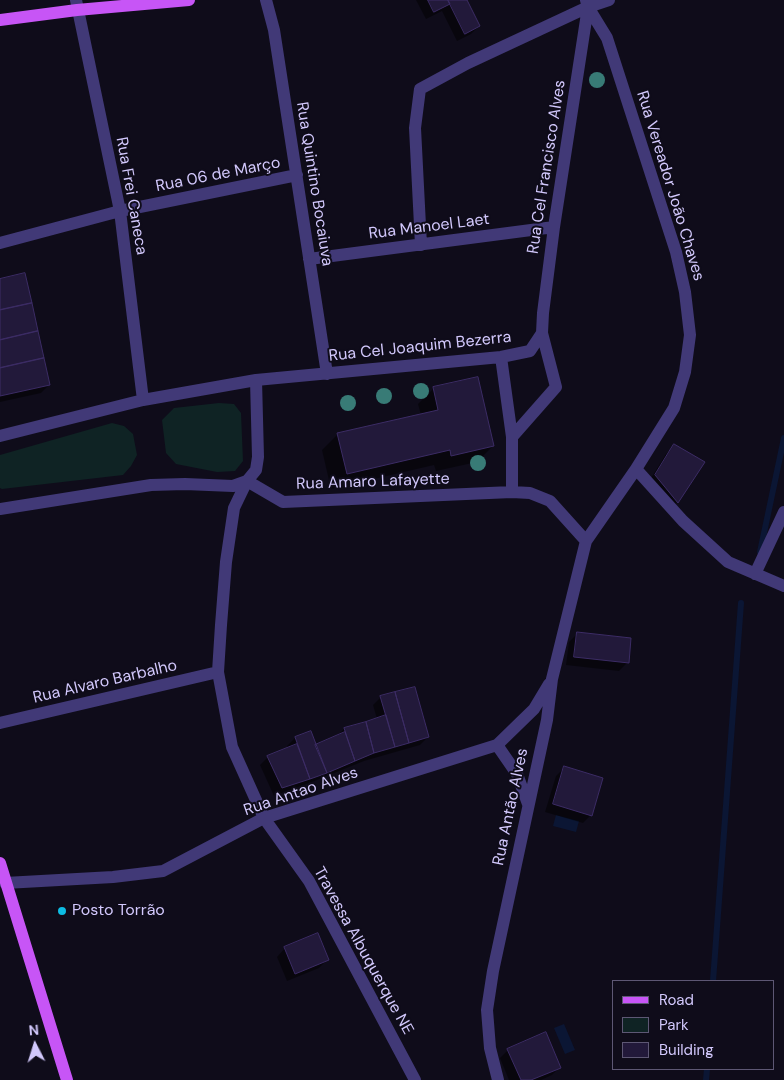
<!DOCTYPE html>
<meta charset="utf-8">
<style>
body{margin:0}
#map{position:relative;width:784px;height:1080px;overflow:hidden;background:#0f0c1a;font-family:"DM Sans",sans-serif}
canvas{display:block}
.legend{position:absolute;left:612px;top:980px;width:162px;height:90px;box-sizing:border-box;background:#0f0c1a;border:1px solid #5d5774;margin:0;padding:6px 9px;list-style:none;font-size:15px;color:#d2c8fc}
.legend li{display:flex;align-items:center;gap:10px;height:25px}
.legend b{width:25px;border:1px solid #5d5774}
.north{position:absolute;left:10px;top:1020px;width:50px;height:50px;-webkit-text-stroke:4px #0f0c1a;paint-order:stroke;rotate:355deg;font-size:14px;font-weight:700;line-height:20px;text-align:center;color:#d2c8fc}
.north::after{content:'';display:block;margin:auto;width:18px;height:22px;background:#d2c8fc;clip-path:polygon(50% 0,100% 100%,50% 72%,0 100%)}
</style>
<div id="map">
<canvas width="784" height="1080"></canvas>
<ul class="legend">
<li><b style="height:6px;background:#c755f6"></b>Road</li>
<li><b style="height:14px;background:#0f2324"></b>Park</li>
<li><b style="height:14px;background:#22193a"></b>Building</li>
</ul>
<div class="north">N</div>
</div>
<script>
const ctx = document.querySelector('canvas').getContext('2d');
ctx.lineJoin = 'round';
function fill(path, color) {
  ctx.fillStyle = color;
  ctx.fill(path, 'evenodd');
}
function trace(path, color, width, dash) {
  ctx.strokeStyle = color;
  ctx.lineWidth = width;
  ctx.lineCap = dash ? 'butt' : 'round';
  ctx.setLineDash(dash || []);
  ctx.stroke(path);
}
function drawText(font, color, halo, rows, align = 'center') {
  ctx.font = font + ' "DM Sans",sans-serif';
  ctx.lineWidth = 4;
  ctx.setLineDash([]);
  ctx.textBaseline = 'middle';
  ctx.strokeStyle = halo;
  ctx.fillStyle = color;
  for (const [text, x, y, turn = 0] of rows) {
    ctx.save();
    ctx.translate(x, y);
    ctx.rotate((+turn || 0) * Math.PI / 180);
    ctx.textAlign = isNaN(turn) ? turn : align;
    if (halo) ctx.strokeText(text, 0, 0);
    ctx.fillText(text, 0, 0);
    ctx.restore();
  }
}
fill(new Path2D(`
 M219,403L234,404L241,413L243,461L235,471L217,472L176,464L166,453L162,420L174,408Z
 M112,423L124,426L133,434L137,455L131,466L123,475L2,489L0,488V455Z`), '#0f2324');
fill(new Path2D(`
 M556,815L579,821L576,832L553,826Z
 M564,1024L575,1050L565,1054L554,1028Z`), '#0b1634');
fill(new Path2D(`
 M416,0H466L479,26L471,34L457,41L442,11L426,19Z
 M0,280L49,385L41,393L0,402Z
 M434,388L493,446L477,462L436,471L434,465L331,489L322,450L338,434L421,415L418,404Z
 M674,446L703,462L677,502L669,510L648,483L666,454Z
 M577,634L627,663L619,671L566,665L569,642Z
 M381,697L428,737L420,745L364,761L317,780L274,796L260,765L268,757L288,749L287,746L295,738L310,732L314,746L336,737L344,729L377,719L373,705Z
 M564,768L591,815L583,823L545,812L556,776Z
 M317,935L327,960L319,968L287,981L277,957L285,948Z
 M508,1050L560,1067L552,1075L541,1080H509L500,1058Z`), '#0007');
trace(new Path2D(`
 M760,552L784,438
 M713,981L741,603
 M706,1080L707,1069`), '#0b1634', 6);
const building = new Path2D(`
 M428,0H448L450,4L434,12Z
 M448,0H467L480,26L465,34Z
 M25,273L32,303L0,310V279Z
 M32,303L38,331L0,340V310Z
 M38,331L44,358L0,368V340Z
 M44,358L50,385L0,396V368Z
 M478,377L494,446L451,456L450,450L347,474L337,433L438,410L433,387Z
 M674,444L705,462L678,503L655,475Z
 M577,632L631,638L629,663L574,657Z
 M415,687L429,737L409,743L395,692Z
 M395,692L409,743L395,747L380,696Z
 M386,715L395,747L374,753L366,722Z
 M366,722L374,753L355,761L344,728Z
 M311,731L327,773L310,779L295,737Z
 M345,732L355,761L327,773L315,745Z
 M297,744L310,779L282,788L267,756Z
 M564,766L603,778L592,816L553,804Z
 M318,933L329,960L295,974L284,947Z
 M546,1032L561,1068L531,1080H521L507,1049Z`);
fill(building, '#22193a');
trace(building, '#3c2c65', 1);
trace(new Path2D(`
 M76,0L120,211L143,400
 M266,0L274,30L327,374
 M0,243L120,211L297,175
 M421,245L415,128L420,89L468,63L588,7L609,0
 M309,259L554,227
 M501,357L512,437V492
 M256,380L258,457L256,470L247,481L234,508L226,562L221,625L218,672L232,747L264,818L309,881L415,1080
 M0,436L143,400L256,380L501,357L530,351L542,333
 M512,437L556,387L542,333L543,313L554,227L588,7
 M636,469L683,521L728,562L784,586
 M0,509L151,485L185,484L233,486L247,481L283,502L512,492L530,493L550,501L586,541
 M755,574L784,512
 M0,723L218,672
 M497,745L517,774L528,804
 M5,883L113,877L163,871L264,818L497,745L534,709L549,684
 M498,1080L490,1048L487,1010L493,971L547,720L552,679L586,541L636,469L674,408L685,372L690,335L685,292L676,252L607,38L588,7L586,0`), '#413977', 12);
trace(new Path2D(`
 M0,20L77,10L189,0
 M0,863L67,1080`), '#c755f6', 12);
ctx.fillStyle = '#387b76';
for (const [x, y] of [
 [597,80],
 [421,391],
 [384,396],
 [348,403],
 [478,463]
]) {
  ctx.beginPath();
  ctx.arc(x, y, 8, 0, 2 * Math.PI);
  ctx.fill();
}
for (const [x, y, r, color] of [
 [62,911,5,"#0dbce3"]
]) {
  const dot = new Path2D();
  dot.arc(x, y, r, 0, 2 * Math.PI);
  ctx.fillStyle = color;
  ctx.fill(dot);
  trace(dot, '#0f0c1a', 2);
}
drawText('16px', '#d2c8fc', '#0f0c1a', [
 ["Rua Cel Francisco Alves",547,167,-81],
 ["Rua 06 de Março",218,175,-11],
 ["Rua Quintino Bocaiuva",314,184,81],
 ["Rua Vereador João Chaves",670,186,73],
 ["Rua Frei Caneca",131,196,80],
 ["Rua Manoel Laet",429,227,-7],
 ["Rua Cel Joaquim Bezerra",420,347,-6],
 ["Rua Amaro Lafayette",373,482,-2],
 ["Rua Alvaro Barbalho",105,682,-13],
 ["Rua Antao Alves",301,792,-19],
 ["Rua Antão Alves",511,807,-78],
 ["Travessa Albuquerque NE",363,951,61]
]);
drawText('16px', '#d2c8fc', '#0f0c1a', [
 ["Posto Torrão",72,911]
], 'left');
</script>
